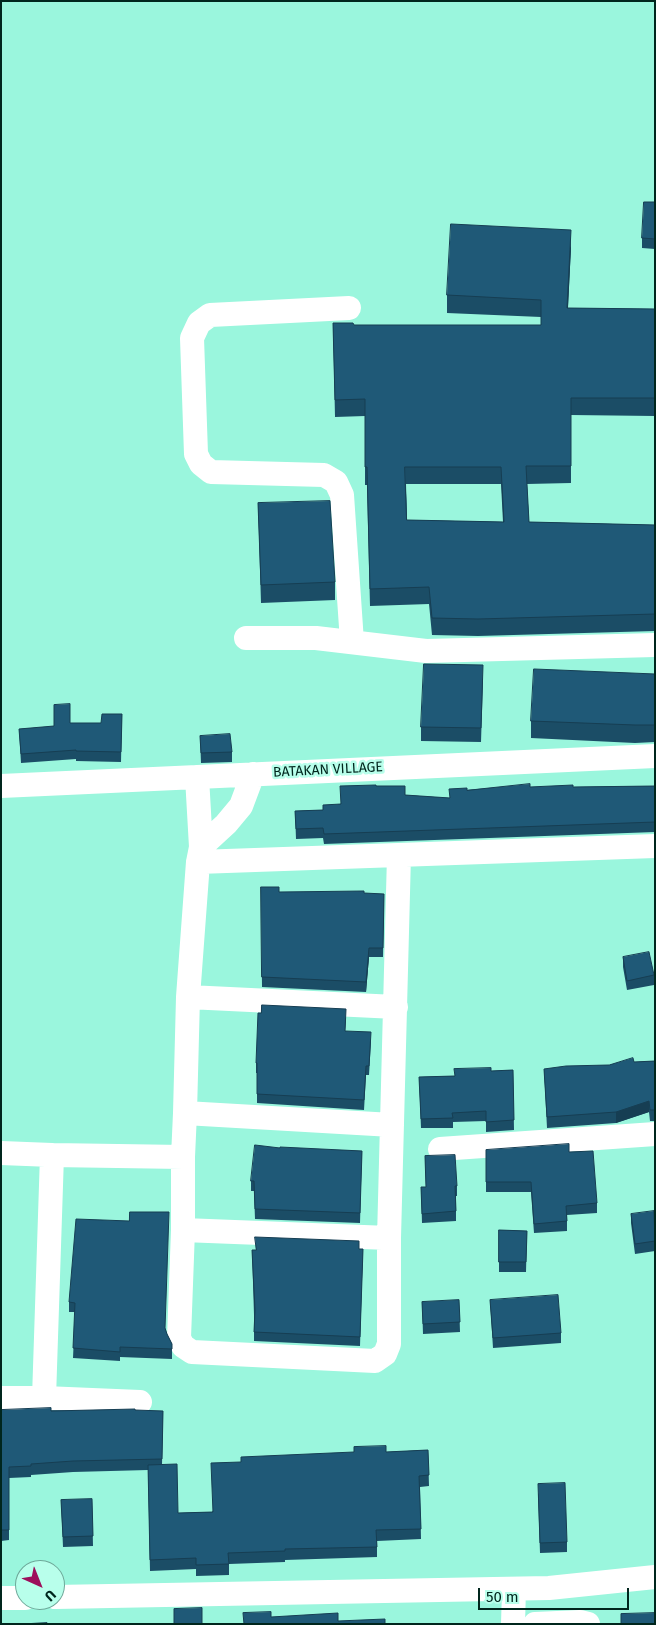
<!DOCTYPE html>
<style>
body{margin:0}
#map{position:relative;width:656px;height:1625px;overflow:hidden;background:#9af6dd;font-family:"Fira Sans",sans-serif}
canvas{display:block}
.frame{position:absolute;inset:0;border:2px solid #00261d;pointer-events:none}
.north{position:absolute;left:15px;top:1560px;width:50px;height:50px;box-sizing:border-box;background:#b8ffeb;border:1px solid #6ea899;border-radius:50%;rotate:136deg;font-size:14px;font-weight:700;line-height:20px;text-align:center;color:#00261d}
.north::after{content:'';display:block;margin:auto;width:18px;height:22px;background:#9d0f5c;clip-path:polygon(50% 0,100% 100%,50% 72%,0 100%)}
.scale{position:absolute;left:478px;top:1588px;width:151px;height:22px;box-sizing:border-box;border:2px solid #00261d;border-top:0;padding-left:6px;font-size:15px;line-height:18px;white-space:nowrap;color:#00261d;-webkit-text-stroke:4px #b8ffeb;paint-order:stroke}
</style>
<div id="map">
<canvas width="656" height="1625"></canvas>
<div class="frame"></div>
<div class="north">U</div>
<div class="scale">50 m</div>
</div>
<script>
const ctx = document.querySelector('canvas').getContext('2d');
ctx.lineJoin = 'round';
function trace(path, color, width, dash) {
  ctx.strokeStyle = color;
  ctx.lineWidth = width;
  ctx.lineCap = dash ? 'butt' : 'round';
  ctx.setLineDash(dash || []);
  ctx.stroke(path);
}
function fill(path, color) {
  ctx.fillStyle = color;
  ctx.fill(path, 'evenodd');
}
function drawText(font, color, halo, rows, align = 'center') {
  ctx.font = font + ' "Fira Sans",sans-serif';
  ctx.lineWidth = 5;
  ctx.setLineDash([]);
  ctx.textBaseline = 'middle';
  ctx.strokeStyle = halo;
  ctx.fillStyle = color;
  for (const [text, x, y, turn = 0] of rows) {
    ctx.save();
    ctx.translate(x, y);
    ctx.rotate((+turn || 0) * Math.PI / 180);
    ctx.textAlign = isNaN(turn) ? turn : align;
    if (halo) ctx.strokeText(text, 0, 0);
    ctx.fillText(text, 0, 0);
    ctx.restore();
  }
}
trace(new Path2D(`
 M349,308L210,315L199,323L192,338L196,454L201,464L211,472L324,475L336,482L342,495L352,642
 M246,638H316L426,651L655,645
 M1,786L655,756
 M201,847L226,824L241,806L253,774
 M198,862L655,846
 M188,997L396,1007
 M185,1113L188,997L198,862L201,847L197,777
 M440,1149L655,1134
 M1,1153L52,1155L44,1398H1
 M52,1155L183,1157V1230L179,1338L183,1346L192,1352L375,1361L385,1354L389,1344V1238L399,855
 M183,1157L185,1113L392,1125
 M183,1230L389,1238
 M44,1398L140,1402
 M55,1597L549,1588L655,1577
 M1,1598H25
 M513,1624L514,1589
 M535,1624L580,1622L588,1624`), '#fff', 24);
fill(new Path2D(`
 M655,202V249L642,248V238Z
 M571,247L568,308L655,309V416L571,415V483L527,484L529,522L655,525V631L478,636L432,635L429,604L370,606L367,485H365V416L335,417L333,323L354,325H541V317L447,313V295ZM406,484H501L503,522L407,520Z
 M258,503L335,582V600L261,603Z
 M655,674V742L635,743L531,738V721Z
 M483,679L481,742L421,741V727Z
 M122,714L121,762L76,761V759L21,763L19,729L101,723Z
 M200,736L232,752V762L201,763Z
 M376,786L405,795L449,798L467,790L530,787H573L655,786V832L324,844L323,838L296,839L295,811L323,810L340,804Z
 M261,887L279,892L384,894L383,957H369L366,992L262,987Z
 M623,957L654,975V985L627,990L623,967Z
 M346,1018L345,1031L371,1041L369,1075H366L364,1110L257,1103V1073H256V1063Z
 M655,1061V1121H650L649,1112L616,1123L547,1128L544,1069L609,1065L634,1062Z
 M513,1070L514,1130L486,1132V1121L453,1122V1128H421L419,1077L454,1076L491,1071Z
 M280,1148L362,1151L360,1223L255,1219L254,1191H251V1181Z
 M486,1150L569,1152L597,1203V1213L567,1215V1231L534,1233L531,1192H486Z
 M425,1156L457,1186V1196H456V1221L422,1223L421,1187H426Z
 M631,1214H655V1251L635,1254L631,1223Z
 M129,1221L167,1334L172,1344V1359L120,1357V1361L73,1358L75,1312H69V1302Z
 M499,1230L527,1231L526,1272H499Z
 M363,1249L360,1346L254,1341V1315L252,1250Z
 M459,1300L460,1332L423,1334L422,1302Z
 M490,1300L561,1333V1343L493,1348Z
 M1,1410L163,1411L162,1465L178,1513L212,1512L241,1462L386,1452L428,1450L429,1486L420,1487L421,1539L377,1541V1557L285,1560V1562L229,1564V1575L196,1576V1569L150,1571L148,1470L73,1472L31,1475V1477L9,1478V1540L1,1541Z
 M538,1493L567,1542V1552L540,1553Z
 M92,1499L93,1546L63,1547L61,1500Z`), '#1b4d66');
fill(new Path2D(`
 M571,230V247L567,325V308Z
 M369,948V957L366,992V982Z
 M649,1101V1112L616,1123V1112Z`), '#163e53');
const building = new Path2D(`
 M644,202H655V239L642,238Z
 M451,224L571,230L567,308L655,309V398H571V466H526L529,522L655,525V614L478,619L432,618L429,587L370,589L367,467H365V399L335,400L333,323H353L354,325H541V300L447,295ZM405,467H501L504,522L407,520Z
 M330,501L335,582L261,585L258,503Z
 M424,664L483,665L481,728L421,727Z
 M534,669L655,674V725H635L531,721Z
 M70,704V723H101L102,714H122L121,752L76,751V750L21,754L19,729L54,726V705Z
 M230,734L232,752L201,753L200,736Z
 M530,784V787L573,785V787L655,786V822L324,834L323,828L296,829L295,811L323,810V805L341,804L340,786L376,785V786H405V795L450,798L449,789L467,788V790Z
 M261,887H279V892L364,891V893L384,894L383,948H369L366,982L262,977Z
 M649,952L654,975L627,981L623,957Z
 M262,1005L346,1009L345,1031L371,1032L369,1066H366L364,1100L257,1094V1063H256L258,1013H261Z
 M633,1058L634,1062L655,1061V1110H650L649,1101L616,1112L547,1117L544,1069L566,1066L609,1065Z
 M491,1068V1071L513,1070L514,1120L486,1122V1111L452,1113L453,1118L421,1119L419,1077L455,1076L454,1069Z
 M569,1144V1152L593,1151L597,1203L566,1206L567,1221L534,1224L531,1182H486V1150Z
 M255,1145L280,1148V1147L362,1151L360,1213L255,1209L254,1181H251Z
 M455,1155L457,1186H455L456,1211L422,1214L421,1187H426L425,1156Z
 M654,1211L655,1241L635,1244L631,1214Z
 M130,1212H169L165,1328L167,1334L172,1344V1349L120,1347V1352L73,1348L75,1303L69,1302L76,1219L129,1221Z
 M499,1230L527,1231L526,1262H499Z
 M255,1237L359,1241V1249H363L360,1337L254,1332L255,1310L252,1250H256Z
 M558,1295L561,1333L493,1338L490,1300Z
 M459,1300L460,1322L423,1324L422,1302Z
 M51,1408V1411L135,1409V1410L163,1411L162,1459L73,1461L31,1464V1466L9,1467V1530H1V1410Z
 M386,1446V1452L428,1450L429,1475L419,1476L421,1529L376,1530L377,1547L285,1549V1551L228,1553L229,1564L196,1565V1558L150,1560L148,1465L177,1464L178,1513L213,1512L211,1463L241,1462V1457L354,1452V1447Z
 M565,1483L567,1542L540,1543L538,1484Z
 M92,1499L93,1536L63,1537L61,1500Z
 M202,1608V1624H174V1609Z
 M271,1612V1617L338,1613V1621L385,1619V1624H244L243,1613Z
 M655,1613V1624H621V1614Z
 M47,1623V1624H23Z`);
fill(building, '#1f5977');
trace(building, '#163e53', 1);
drawText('14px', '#00261d', '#b8ffeb', [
 ["BATAKAN VILLAGE",328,770,-3]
]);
</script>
